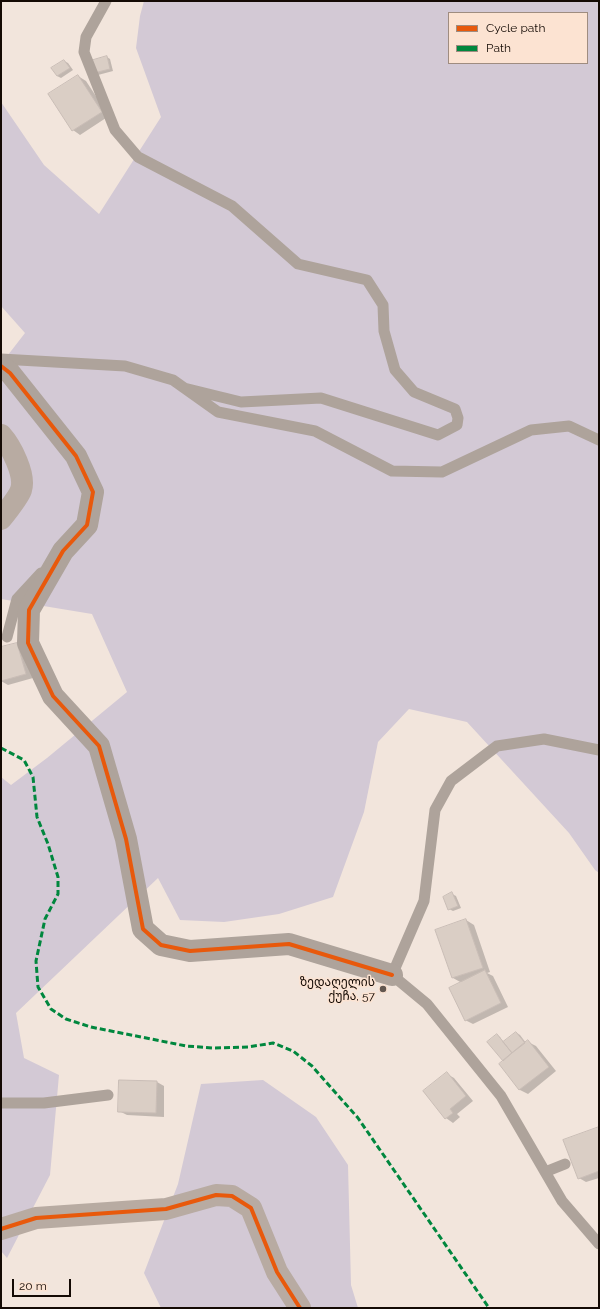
<!DOCTYPE html>
<meta charset="utf-8">
<style>
body{margin:0}
#map{position:relative;width:600px;height:1309px;overflow:hidden;background:#f2e5dc;font-family:Raleway,sans-serif}
canvas{display:block}
.frame{position:absolute;inset:0;border:2px solid #140a04;pointer-events:none}
.legend{position:absolute;left:448px;top:12px;width:140px;height:52px;box-sizing:border-box;background:#fce3d2;border:1px solid #9f8c80;margin:0;padding:5px 7px;list-style:none;font-size:12px;color:#140a04}
.legend li{display:flex;align-items:center;gap:8px;height:20px}
.legend b{width:20px;border:1px solid #9f8c80}
.scale{position:absolute;left:12px;top:1279px;width:59px;height:18px;box-sizing:border-box;border:2px solid #140a04;border-top:0;padding-left:5px;font-size:12px;line-height:14px;white-space:nowrap;color:#140a04;-webkit-text-stroke:3px #fce3d2;paint-order:stroke}
</style>
<div id="map">
<canvas width="600" height="1309"></canvas>
<div class="frame"></div>
<ul class="legend">
<li><b style="height:5px;background:#e8590c"></b>Cycle path</li>
<li><b style="height:5px;background:#00873e"></b>Path</li>
</ul>
<div class="scale">20 m</div>
</div>
<script>
const ctx = document.querySelector('canvas').getContext('2d');
ctx.lineJoin = 'round';
function fill(path, color) {
  ctx.fillStyle = color;
  ctx.fill(path, 'evenodd');
}
function trace(path, color, width, dash) {
  ctx.strokeStyle = color;
  ctx.lineWidth = width;
  ctx.lineCap = dash ? 'butt' : 'round';
  ctx.setLineDash(dash || []);
  ctx.stroke(path);
}
function drawText(font, color, halo, rows, align = 'center') {
  ctx.font = font + ' Raleway,"Noto Sans Georgian",sans-serif';
  ctx.lineWidth = 3;
  ctx.setLineDash([]);
  ctx.textBaseline = 'middle';
  ctx.strokeStyle = halo;
  ctx.fillStyle = color;
  for (const [text, x, y, turn = 0] of rows) {
    ctx.save();
    ctx.translate(x, y);
    ctx.rotate((+turn || 0) * Math.PI / 180);
    ctx.textAlign = isNaN(turn) ? turn : align;
    if (halo) ctx.strokeText(text, 0, 0);
    ctx.fillText(text, 0, 0);
    ctx.restore();
  }
}
fill(new Path2D(`
 M144,1H599V873L595,870L569,833L467,722L409,709L378,742L364,812L333,897L279,914L224,922L180,920L158,878L16,1013L24,1058L59,1075L50,1175L7,1258L1,1251V777L11,785L47,758L127,692L92,614L1,599V364L25,333L1,306V102L44,165L99,214L161,117L136,48L140,16ZM449,13H587V63H449Z
 M263,1080L316,1117L348,1165L351,1285L358,1308H161L144,1273L178,1184L201,1084Z`), '#d3c9d5');
fill(new Path2D(`
 M107,57L110,59L113,71L98,75L94,73Z
 M64,61L68,63L73,70L61,78L57,76Z
 M78,76L86,81L109,116L80,135L73,130Z
 M17,644L25,648L33,678L8,685L1,681V648Z
 M452,894L456,896L461,908L453,911L449,909Z
 M466,920L474,925L490,972L487,973L493,976L508,1007L473,1024L465,1020L462,983L453,978Z
 M517,1033L520,1035L526,1043L528,1042L536,1046L556,1071L528,1094L520,1090L500,1064L504,1061L497,1035L500,1037L504,1043Z
 M447,1074L454,1078L473,1101L457,1114L460,1117L453,1123L446,1118L424,1092Z
 M157,1082L164,1086V1117L127,1115L119,1111Z
 M599,1128V1178L586,1182L579,1178Z`), '#0003');
const building = new Path2D(`
 M107,56L110,69L94,73L90,61Z
 M64,60L70,68L57,76L51,68Z
 M78,75L102,112L72,131L48,94Z
 M17,643L26,674L1,681V647Z
 M452,892L458,906L448,910L443,897Z
 M466,919L483,968L452,978L435,930Z
 M485,970L501,1003L465,1021L449,988Z
 M516,1032L525,1043L512,1053L503,1042Z
 M497,1034L512,1053L503,1061L487,1042Z
 M528,1040L549,1067L519,1090L499,1064Z
 M447,1072L466,1096L450,1109L453,1113L445,1119L423,1091Z
 M119,1080L157,1081L156,1113L118,1112Z
 M599,1127V1171L578,1179L563,1140Z`);
fill(building, '#dacec5');
trace(building, '#c9bdb6', 1);
trace(new Path2D(`
 M106,1L86,37L84,52L115,130L138,157L232,206L298,264L367,280L383,305L384,331L395,370L414,392L455,409L458,418L457,425L438,435L321,398L241,402L184,388
 M1,359L125,366L173,380L218,412L315,431L392,471L442,472L531,430L569,426L599,440
 M7,637L17,599L41,573
 M599,750L544,739L497,746L451,781L435,810L424,901L392,975L427,1004L501,1096L562,1201L599,1244
 M1,1103H44L108,1095
 M545,1172L565,1164`), '#aea39b', 11);
trace(new Path2D(`
 M1,366L10,373L76,456L93,492L87,525L63,551L29,610L28,643L53,696L99,746L126,839L143,929L161,945L190,951L289,944L392,975`), '#aea39b', 22);
trace(new Path2D(`
 M1,435C11,446 26,475 21,490C19,496 5,514 1,519
 M1,1229L36,1218L166,1209L216,1195L232,1196L251,1208L277,1272L300,1308`), '#b8aba2', 22);
trace(new Path2D(`
 M1,748L24,760L33,777L37,817L48,844L58,877V894L45,919L36,961L38,987L51,1009L66,1019L91,1027L186,1046L213,1048L248,1047L273,1043L293,1051L312,1066L358,1118L489,1308`), '#00873e', 3, [6, 3]);
trace(new Path2D(`
 M1,366L10,373L76,456L93,492L87,525L63,551L29,610L28,643L53,696L99,746L126,839L143,929L161,945L190,951L289,944L392,975
 M1,1229L36,1218L166,1209L216,1195L232,1196L251,1208L277,1272L300,1308`), '#e8590c', 4);
for (const [x, y, r, color] of [
 [383,989,4,"#625750"]
]) {
  const dot = new Path2D();
  dot.arc(x, y, r, 0, 2 * Math.PI);
  ctx.fillStyle = color;
  ctx.fill(dot);
  trace(dot, '#fce3d2', 1.5);
}
drawText('12px', '#140a04', '#fce3d2', [
 ["ზედაღელის",375,982],
 ["ქუჩა, 57",375,996]
], 'right');
</script>
